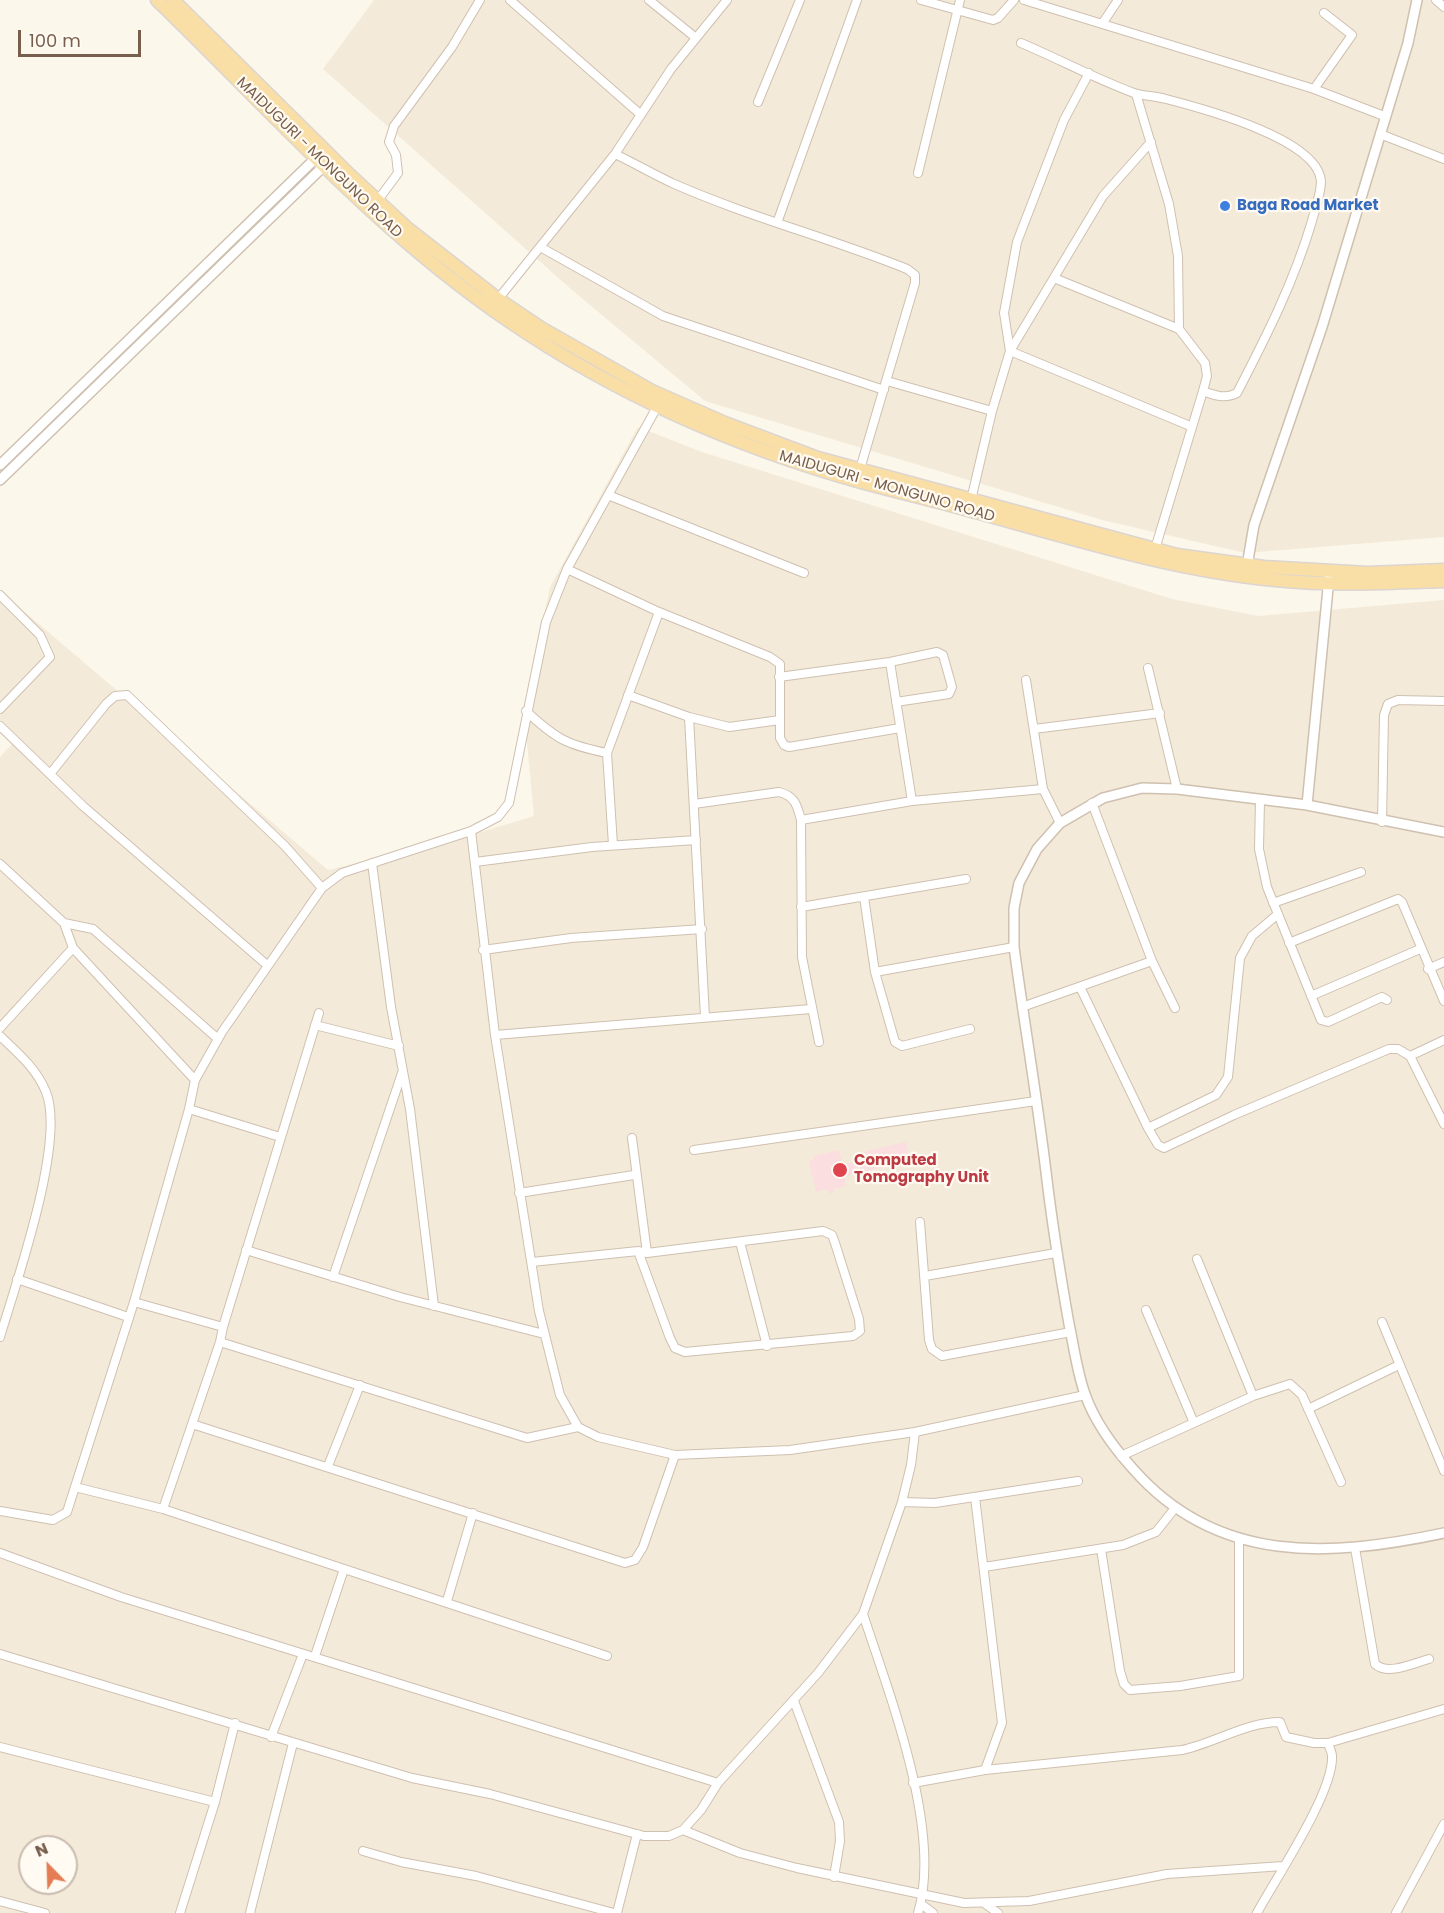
<!DOCTYPE html>
<style>
body{margin:0}
#map{position:relative;width:1444px;height:1913px;overflow:hidden;background:#fcf7eb;font-family:Poppins,sans-serif}
canvas{display:block}
.north{position:absolute;left:18px;top:1835px;width:60px;height:60px;box-sizing:border-box;background:#fffaf2;border:2px solid #c9bcb0;border-radius:50%;rotate:337deg;font-size:16px;font-weight:700;line-height:24px;text-align:center;color:#785f4d}
.north::after{content:'';display:block;margin:auto;width:21px;height:27px;background:#e47d53;clip-path:polygon(50% 0,100% 100%,50% 72%,0 100%)}
.scale{position:absolute;left:18px;top:30px;width:123px;height:27px;box-sizing:border-box;border:3px solid #785f4d;border-top:0;padding-left:8px;font-size:18px;line-height:21px;white-space:nowrap;color:#785f4d;-webkit-text-stroke:4px #fffaf2;paint-order:stroke}
</style>
<div id="map">
<canvas width="1444" height="1913"></canvas>
<div class="north">N</div>
<div class="scale">100 m</div>
</div>
<script>
const ctx = document.querySelector('canvas').getContext('2d');
ctx.lineJoin = 'round';
function fill(path, color) {
  ctx.fillStyle = color;
  ctx.fill(path, 'evenodd');
}
function trace(path, color, width, dash) {
  ctx.strokeStyle = color;
  ctx.lineWidth = width;
  ctx.lineCap = dash ? 'butt' : 'round';
  ctx.setLineDash(dash || []);
  ctx.stroke(path);
}
function drawText(font, color, halo, rows, align = 'center') {
  ctx.font = font + ' Poppins,sans-serif';
  ctx.lineWidth = 4.5;
  ctx.setLineDash([]);
  ctx.textBaseline = 'middle';
  ctx.strokeStyle = halo;
  ctx.fillStyle = color;
  for (const [text, x, y, turn = 0] of rows) {
    ctx.save();
    ctx.translate(x, y);
    ctx.rotate((+turn || 0) * Math.PI / 180);
    ctx.textAlign = isNaN(turn) ? turn : align;
    if (halo) ctx.strokeText(text, 0, 0);
    ctx.fillText(text, 0, 0);
    ctx.restore();
  }
}
fill(new Path2D(`
 M374,0H1444V537L1245,553L1102,520L705,401L572,290L323,69Z
 M638,427L702,452L1172,599L1258,616L1444,600V1913H0V757L12,744L0,732V591L328,870L451,841L534,816L524,711L550,587ZM30,1847H66V1883H30Z`), '#f4ead9');
fill(new Path2D(`
 M906,1142L910,1161L844,1176L846,1186L834,1189V1193L830,1194L828,1189L816,1192L809,1161L814,1160L813,1156L839,1150L843,1165L860,1161L858,1153Z`), '#fadee0');
const minor = new Path2D(`
 M510,0L640,114
 M649,0L696,38
 M921,0L993,20L998,18L1014,0
 M1024,0L1314,89L1384,116
 M1436,0L1444,7
 M1102,24L1118,0
 M1021,43C1059,59 1096,79 1134,93C1144,96 1155,96 1166,99C1201,108 1318,139 1321,181C1321,194 1315,209 1312,221C1294,282 1266,337 1237,393C1225,399 1216,396 1203,391
 M1314,89L1352,35L1324,13
 M1136,94L1169,204L1178,256L1179,329
 M758,102L800,0
 M1380,134L1444,159
 M615,154C634,163 653,174 672,183C749,217 830,238 907,269L915,275V283L860,469
 M918,173L960,0
 M378,200L398,173L396,155L389,142L394,126L452,47L480,0
 M777,223L857,0
 M542,248L663,316L884,390
 M1054,278L1179,329L1205,363L1207,376L1203,391L1155,549
 M498,299L615,154L671,69L727,0
 M1010,351L1004,313L1017,242L1064,120L1089,73
 M1010,351L1190,426
 M887,381L992,411
 M608,495L804,573
 M971,500L992,411L1010,351L1103,196L1151,142
 M567,569L659,612L770,657L780,664V738L784,745L789,747L900,728
 M0,595L40,635L50,657L0,709
 M890,662L912,801
 M1148,668L1177,789
 M779,677L890,662L937,652L943,655L952,687L949,694L896,702
 M1026,680L1043,789L1060,823
 M628,695L689,717L729,727L780,720
 M526,711C556,739 567,745 607,753
 M689,717L705,1017
 M0,726L83,806L267,965
 M1034,729L1160,713
 M50,774L106,704L115,696L127,695L285,846L322,888
 M1260,800L1259,849L1267,887L1321,1020L1328,1022L1382,997L1387,1000
 M1092,803L1152,961L1175,1008
 M694,804L779,792C795,796 797,805 801,820L802,957L819,1042
 M801,820L912,801L1043,789
 M1382,822L1384,715L1388,704L1398,700L1444,701
 M471,831L495,1035L539,1311L560,1395L578,1427L598,1437L675,1455L790,1450L915,1432L1085,1395
 M613,845L607,753L659,612
 M475,862L592,847L696,840
 M372,863L391,1007L410,1109L434,1306
 M0,864L64,923L73,948L195,1080
 M864,897L875,972L895,1042L902,1046L970,1029
 M1273,903L1361,872
 M801,907L966,879
 M64,923L93,929L218,1039
 M1289,943L1398,899L1402,902L1444,1001
 M483,950L571,938L702,929
 M1428,969L1444,962
 M875,972L1014,947
 M1080,987L1148,1128L1158,1145L1164,1148L1234,1115L1389,1049H1398L1410,1056L1444,1124
 M1311,996L1420,949
 M1022,1007L1152,961
 M315,1025L399,1046
 M0,1028L73,948
 M495,1035L811,1009
 M0,1036C18,1053 37,1069 46,1092C66,1141 16,1283 0,1337
 M1410,1056L1444,1040
 M189,1109L280,1137
 M1148,1128L1216,1095L1228,1077L1240,958L1252,936L1278,914
 M632,1138L647,1253
 M694,1150L1036,1101
 M519,1193L634,1175
 M920,1222L929,1340L932,1349L942,1356L1071,1332
 M740,1242L767,1346
 M246,1250L400,1297L544,1334
 M1197,1259L1253,1396
 M532,1262L638,1251L647,1253L823,1231L832,1235L835,1243L859,1319L860,1331L853,1336L685,1352L675,1348L670,1338L638,1251
 M925,1276L1056,1253
 M333,1277L402,1073
 M17,1279L128,1317
 M134,1302L223,1327
 M1146,1310L1194,1423
 M1382,1322L1444,1471
 M220,1342L527,1438L578,1427
 M1308,1409L1399,1365
 M192,1424L625,1563L635,1560L643,1547L675,1455
 M1121,1456L1253,1396L1290,1384L1302,1395L1341,1482
 M328,1466L360,1385
 M75,1487L163,1509L607,1656
 M975,1497L1002,1723L985,1770
 M902,1502L935,1503L1078,1481
 M163,1509L220,1342L223,1327L319,1013
 M0,1511L53,1520L67,1512L134,1302L189,1109L195,1080L222,1032L322,888L342,873L471,831L498,817L509,803L546,622L567,569L657,407
 M1355,1548L1375,1664C1388,1676 1414,1663 1429,1659
 M1101,1549L1120,1671L1124,1684L1130,1690L1180,1686L1239,1676V1539
 M0,1553L121,1597L718,1783
 M984,1567L1123,1545L1156,1532L1175,1508
 M447,1601L473,1513
 M863,1614C889,1694 943,1831 918,1913
 M0,1654L412,1778L490,1794L644,1836H669L683,1830L701,1810L718,1783L818,1673L863,1614L902,1502L911,1465L915,1432
 M315,1656L344,1569
 M794,1701L839,1822L840,1841L834,1877
 M271,1737L303,1654
 M0,1747L215,1802
 M913,1783L985,1770L1182,1750C1215,1743 1246,1722 1280,1722L1286,1737L1314,1743H1328L1444,1709
 M683,1830L740,1853L797,1868L964,1903L1029,1901L1167,1874L1283,1866
 M363,1851L401,1862L476,1876L614,1913
 M0,1901L45,1913
 M984,1903L998,1913
 M921,1904L933,1913
 M180,1913L215,1802L235,1723
 M250,1913L293,1743
 M617,1913L637,1834
 M1257,1913C1276,1878 1334,1792 1332,1756C1332,1752 1329,1747 1328,1743
 M1396,1913L1444,1824`);
const tertiary = new Path2D(`
 M0,465L319,155
 M0,480L328,162
 M1247,566L1254,525L1322,327L1408,43L1417,0
 M1307,805L1329,578
 M1444,832L1307,805L1177,789L1142,788L1103,798L1060,823L1037,849L1019,883L1014,908V947C1024,1022 1037,1097 1046,1172C1052,1223 1060,1273 1069,1324C1074,1347 1077,1372 1085,1394C1095,1423 1114,1448 1134,1470C1218,1565 1330,1557 1444,1533`);
const primary = new Path2D(`
 M157,0C271,110 376,231 509,321C616,394 736,447 861,482C894,491 928,499 961,508C1065,536 1168,570 1275,580C1331,586 1388,583 1444,581
 M173,0L351,176L407,228L498,299L541,328L652,391L725,423L818,458L1177,555L1264,567L1368,573L1444,570`);
trace(minor, '#cfc0b0', 10);
trace(tertiary, '#cfc0b0', 12);
trace(primary, '#dcd5d1', 15);
trace(minor, '#fff', 8);
trace(tertiary, '#fff', 9);
trace(primary, '#f9dfa6', 12);
for (const [x, y, r, color] of [
 [1225,206,6,"#3f7fe0"],
 [840,1170,8,"#e0444e"]
]) {
  const dot = new Path2D();
  dot.arc(x, y, r, 0, 2 * Math.PI);
  ctx.fillStyle = color;
  ctx.fill(dot);
  trace(dot, '#fffaf2', 2);
}
drawText('15px', '#785f4d', '#fffaf2', [
 ["MAIDUGURI - MONGUNO ROAD",319,158,44],
 ["MAIDUGURI - MONGUNO ROAD",887,487,16]
]);
drawText('bold 15px', '#366cbe', '#fffaf2', [
 ["Baga Road Market",1237,206]
], 'left');
drawText('bold 15px', '#be3a42', '#fffaf2', [
 ["Computed",854,1161],
 ["Tomography Unit",854,1178]
], 'left');
</script>
